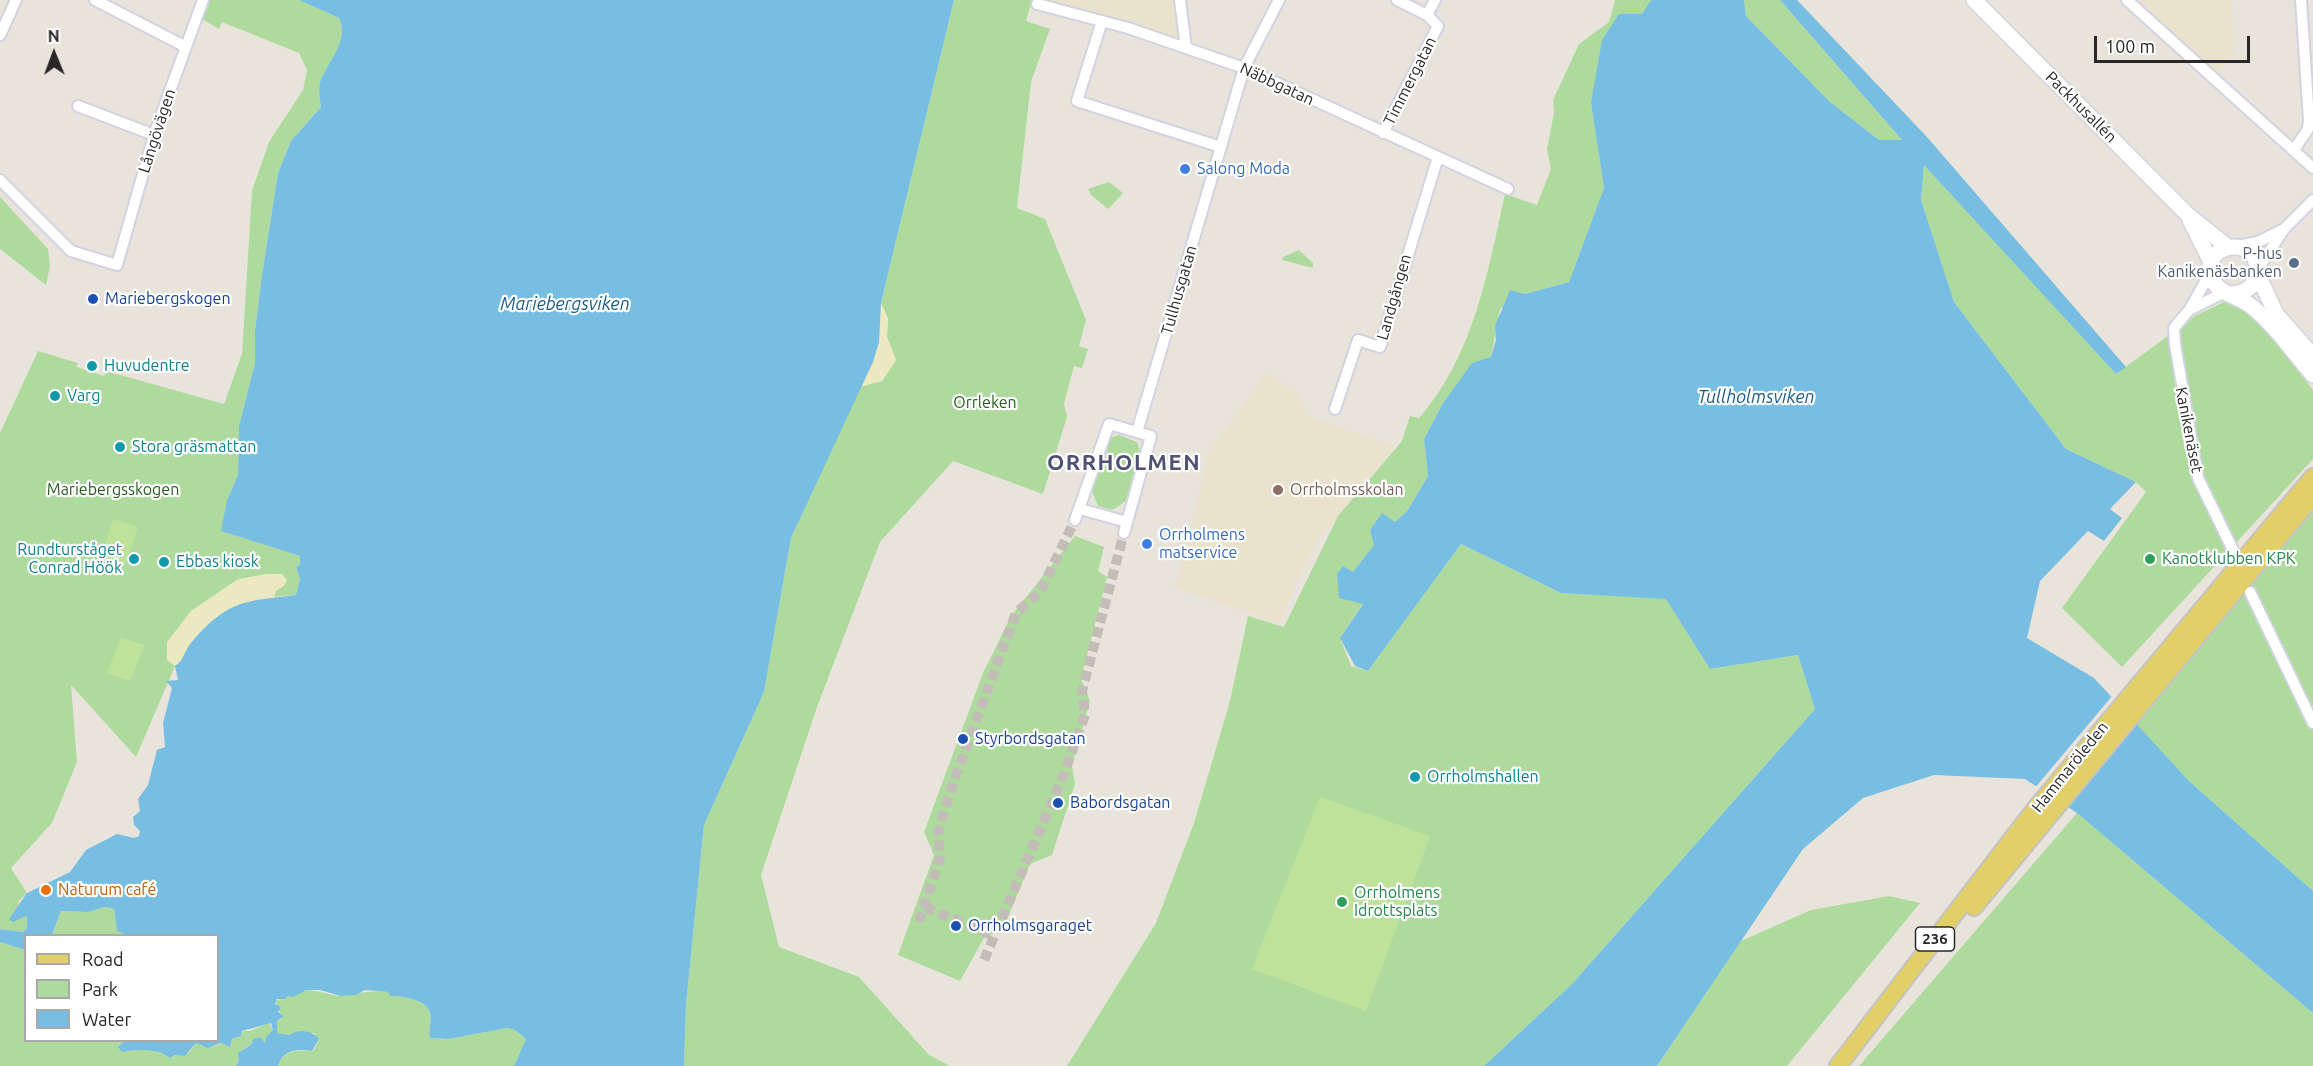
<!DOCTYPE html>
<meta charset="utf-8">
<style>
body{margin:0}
#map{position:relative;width:2313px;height:1066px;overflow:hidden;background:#e9e4db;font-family:Ubuntu,sans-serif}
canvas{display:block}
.legend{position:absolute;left:24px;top:934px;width:195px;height:108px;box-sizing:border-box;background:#fff;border:2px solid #a9a9a9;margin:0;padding:8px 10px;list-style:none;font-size:18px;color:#282828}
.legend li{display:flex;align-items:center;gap:12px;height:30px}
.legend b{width:30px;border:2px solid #a9a9a9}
.north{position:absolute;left:24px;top:24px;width:60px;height:60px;-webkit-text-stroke:4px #fff;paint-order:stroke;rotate:359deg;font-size:16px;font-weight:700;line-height:24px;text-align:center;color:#282828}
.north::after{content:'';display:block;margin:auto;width:21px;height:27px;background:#282828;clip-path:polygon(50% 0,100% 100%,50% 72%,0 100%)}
.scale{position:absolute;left:2094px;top:36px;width:156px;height:27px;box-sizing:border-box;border:3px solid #282828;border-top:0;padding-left:8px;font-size:18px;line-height:21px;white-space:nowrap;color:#282828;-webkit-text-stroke:4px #fff;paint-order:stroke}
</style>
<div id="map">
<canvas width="2313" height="1066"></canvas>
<ul class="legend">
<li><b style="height:8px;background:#e2cf68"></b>Road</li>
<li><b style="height:16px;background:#aedb9d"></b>Park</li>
<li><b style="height:16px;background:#78bee2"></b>Water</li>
</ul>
<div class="north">N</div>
<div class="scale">100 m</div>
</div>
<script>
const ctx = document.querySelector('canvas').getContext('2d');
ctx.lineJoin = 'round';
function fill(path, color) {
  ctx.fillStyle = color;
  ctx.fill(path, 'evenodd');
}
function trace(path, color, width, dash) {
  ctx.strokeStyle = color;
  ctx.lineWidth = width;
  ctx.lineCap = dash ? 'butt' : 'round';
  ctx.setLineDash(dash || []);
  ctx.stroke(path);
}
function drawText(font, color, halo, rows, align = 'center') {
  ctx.font = font + ' Ubuntu,sans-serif';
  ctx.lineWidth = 4.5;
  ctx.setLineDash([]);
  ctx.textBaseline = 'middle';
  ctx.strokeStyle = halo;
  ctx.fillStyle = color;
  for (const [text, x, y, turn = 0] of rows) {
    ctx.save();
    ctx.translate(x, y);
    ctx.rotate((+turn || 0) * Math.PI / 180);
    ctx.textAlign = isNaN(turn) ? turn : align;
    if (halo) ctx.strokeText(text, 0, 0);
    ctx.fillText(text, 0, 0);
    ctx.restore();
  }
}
fill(new Path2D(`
 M1048,0H1178L1183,45L1119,22Z
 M2139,0H2232L2234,54L2216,75Z
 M1267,372L1300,397L1307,416L1395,446L1320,538L1306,562L1280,623L1175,588L1209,452Z`), '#eae2cc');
fill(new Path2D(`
 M210,0H299L339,18C350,42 327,62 320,82C318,89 320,100 321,107L291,141L278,173L262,275L255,331V363L239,426L238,475L227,500L222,531L300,556L302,559L300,566L296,567L300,579L296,595L259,598L175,666L136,757L71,685L77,762L52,823L11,868L27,893L19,901L17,920L27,916V928L23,932L0,929V433L38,351L78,363L77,367L104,376L106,371L224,404L242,354L252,191L269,142L303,90L307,70L299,53L222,22L219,29L202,19Z
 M954,0H1032L1026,21L1050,29L1031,82L1017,208L1045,219L1086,320L1079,346L1088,349L1082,368L1074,366L1064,404L1067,417L1043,494L953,461L880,542L817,707L761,875L779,947L859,977L929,1055L950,1066H684L686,1005L704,825L764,692L791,538L860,387L882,381L896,360L887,337L888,319L881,303Z
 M1615,0H1651L1591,103L1604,188L1569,282L1525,294L1500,309L1491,358L1472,364L1443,403L1424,439L1428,476L1407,511L1395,522L1383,514L1370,530L1375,545L1353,572L1363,603L1340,638L1351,666L1368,671L1461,544L1561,593L1666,598L1710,669L1798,655L1815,709L1572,984L1484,1066H1067L1156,923L1194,823L1230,701L1248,616L1284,627L1338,516L1402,441L1410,416L1419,418C1473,357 1488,272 1505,194L1537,205L1551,169L1547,149L1554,113L1553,100L1579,44L1609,22Z
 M1744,0H1780L1902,140H1879L1829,101L1746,16Z
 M1924,164L2116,374L2195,316L2224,302L2243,309L2261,324L2313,390V459L2122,667L2062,608L2146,492L2136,482L2066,449L1954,302L1921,200Z
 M1109,182L1123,193L1108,209L1091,195L1088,189Z
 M0,197L48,249L50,266L46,285L0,249Z
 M1299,250L1313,263V268L1282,260L1283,257Z
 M1119,435L1137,442L1141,454L1125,502L1112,510L1098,506L1092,491L1108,443L1110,438Z
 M2313,509V891L2189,781L2134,723Z
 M1075,536L1104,547L1098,571L1107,577L1081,679L1090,701L1072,766L1075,784L1052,855L1030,864L1003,929L984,938L960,981L898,955L934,855L924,832L983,673L1011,616Z
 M2077,813L2313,1013V1066H1859Z
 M1889,896L1920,903L1787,1066H1657L1741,941L1811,910Z
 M105,907L114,909L117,931L126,935L52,936L61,911L88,912Z
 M0,942L25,950L26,1040L125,1041L123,1045L127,1051L149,1049L173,1056L189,1053L196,1043L212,1047L223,1043L230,1047L232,1039L239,1037L243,1031H250L269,1023L273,1030L265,1043L260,1038L254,1039L252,1044L242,1050L236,1066H0Z
 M306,990C316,990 338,997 345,996C360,993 372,990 388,992L390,996C401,996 427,999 430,1013C432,1021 428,1030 430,1038L449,1039L507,1028L515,1030L526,1039L514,1066H278C285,1049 297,1050 313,1051L318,1042L314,1033L289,1036L276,1033L277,1021L282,1018L275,1001Z`), '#aedb9d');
fill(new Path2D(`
 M881,303L888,319L887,337L896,360L882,381L860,387C876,356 879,337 881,303Z
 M267,574H282L287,580L284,586L276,591L274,597L259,598L189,645L179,664L175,666L167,660V642L191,611L238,579Z`), '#ece8c1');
fill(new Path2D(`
 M113,519L138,527L126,564L101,556Z
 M121,637L144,645L130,681L107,673Z
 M1320,797L1430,836L1366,1011L1252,969Z`), '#bee299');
fill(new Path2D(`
 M299,0H954L881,303L879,342L873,362L791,538L764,692L704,825L686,1005L684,1066H514L526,1039L515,1030L507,1028L449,1039L430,1038C428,1030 432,1021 430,1013C427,999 401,996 390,996L388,992L365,990L356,995L341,996L320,990H306L294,997L288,996L285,999H277L275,1004L281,1007L278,1012L284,1016L277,1021V1033L289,1035C298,1029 312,1030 319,1039L312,1051C297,1049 284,1049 278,1066H236L239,1060L238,1053L252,1044L253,1039L260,1037L265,1043L266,1037L273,1030L271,1023L242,1031L241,1036L232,1039L230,1047L221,1043L208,1048L196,1043L185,1056L175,1055L170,1058C159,1048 137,1049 122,1052L118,1047L125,1041L218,1040V936L126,935L117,931L114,909L105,907L88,912L61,911L52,935L26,936L25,950L0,942V929L23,932L27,928V916L13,922L9,919L27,893L70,872L86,850L117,834L134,838L139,836L140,831L134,825L133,817L140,811L138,799L148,785L157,750L165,747L163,723L172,688L166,681L178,680L175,666C184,661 185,650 191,643C229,599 243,602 296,595L300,579L296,567L300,565V556L221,531L227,500L238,475L239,426L255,363V331L262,275L278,173L291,141L321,107C320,100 318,89 320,82C327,62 350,41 339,18Z
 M1651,0H1744L1746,16L1829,101L1879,140H1902L1780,0H1797L1927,137L2126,367L2116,374L1924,165L1921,200L1954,302L2066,449L2136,482L2110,509L2122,518L2104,541L2088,531L2040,581L2027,638L2094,678L2189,781L2313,891V1013L2077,813L2025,779L1934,775L1863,798L1803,849L1657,1066H1484L1572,984L1815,709L1798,655L1710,669L1666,599L1561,593L1461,544L1368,671L1355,666L1340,638L1363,604L1339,598L1337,574L1343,566L1353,572L1374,545L1370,530L1382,513L1395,522L1407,511L1428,476L1424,439L1443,403L1472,363L1491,357L1496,340L1495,326L1510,290L1525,294L1569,282L1604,188L1591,103L1602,40L1619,14H1642Z`), '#78bee2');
fill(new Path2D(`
 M2113,695L2136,720L2065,809L2034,789Z`), '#e9e4db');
trace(new Path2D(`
 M925,907L994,936
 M919,922L940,858L938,831L955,778L1016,613L1040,592L1075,520
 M984,960L1064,774L1085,715L1082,691L1124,533`), '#c2beb7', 10, [10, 5]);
const street = new Path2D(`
 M95,0L186,47
 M1180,0L1186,48
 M2127,0L2313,168
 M1037,4L1128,28L1244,68L1508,189
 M1427,15L1435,0
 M1102,21L1077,101L1221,147
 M0,35L16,0
 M78,106L154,135
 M1383,133L1438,26L1427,15L1397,0
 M2294,150L2308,129L2309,120L2301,0
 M0,180L71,251L117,265L154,135L203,0
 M2237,246L2258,242L2284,229
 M2258,269L2284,229L2313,200
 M2210,273L2190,309L2174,328L2175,344L2198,478L2233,550
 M2191,309L2225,292
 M1335,409L1358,340L1380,347L1438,157
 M1137,432L1244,68L1279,0
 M1080,509L1127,522
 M1075,520L1109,424L1151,436L1124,533
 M2250,592L2313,723`);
const secondary = new Path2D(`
 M1974,0L2188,215L2228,247
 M2190,220L2211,262
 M2258,275L2276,314L2313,356
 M2232,294C2255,292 2264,273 2252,253C2230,237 2200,255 2213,281C2220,294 2240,297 2251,306C2275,325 2293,352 2313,375`);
const primary = new Path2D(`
 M1974,907L2313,496
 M1838,1066L2032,813L2313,477`);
trace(street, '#d1d3e0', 14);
trace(secondary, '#d1d3e0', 18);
trace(primary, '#c3c3c3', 20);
trace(street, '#fff', 10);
trace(secondary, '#fff', 15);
trace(primary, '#e2cf68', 16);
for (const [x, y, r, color] of [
 [1185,169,6,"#3f7fe0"],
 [2294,263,6,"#5c6f8a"],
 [93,299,6,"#1a4fb4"],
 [92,366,6,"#0f9aa8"],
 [55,396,6,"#0f9aa8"],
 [120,447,6,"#0f9aa8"],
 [1278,490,6,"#8d6e63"],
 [1147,544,6,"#3f7fe0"],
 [134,559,6,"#0f9aa8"],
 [2150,559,6,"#2e9e5b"],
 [164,562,6,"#0f9aa8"],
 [963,739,6,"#1a4fb4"],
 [1415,777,6,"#0f9aa8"],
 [1058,803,6,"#1a4fb4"],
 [46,890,6,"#e8710a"],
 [1342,902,6,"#2e9e5b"],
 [956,926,6,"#1a4fb4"]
]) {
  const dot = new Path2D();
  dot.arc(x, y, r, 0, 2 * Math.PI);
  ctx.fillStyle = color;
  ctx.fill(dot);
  trace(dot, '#fff', 2);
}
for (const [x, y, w] of [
 [1935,939,39]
]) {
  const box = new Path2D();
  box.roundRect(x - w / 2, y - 12, w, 24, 4.5);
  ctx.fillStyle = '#fff';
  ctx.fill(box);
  trace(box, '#282828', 1.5);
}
drawText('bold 15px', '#282828', null, [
 ["236",1935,939]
]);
drawText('16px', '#282828', '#fff', [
 ["Timmergatan",1410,81,-63],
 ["Näbbgatan",1277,84,25],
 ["Packhusallén",2081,107,45],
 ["Långövägen",157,131,-72],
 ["Tullhusgatan",1179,290,-74],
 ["Landgången",1394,297,-74],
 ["Kanikenäset",2189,430,79],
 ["Hammaröleden",2070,767,-51]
]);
drawText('16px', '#366cbe', '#fff', [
 ["Salong Moda",1197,169],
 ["Orrholmens",1159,535],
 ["matservice",1159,553]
], 'left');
drawText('16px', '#4e5e75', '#fff', [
 ["P-hus",2282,254],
 ["Kanikenäsbanken",2282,272]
], 'right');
drawText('16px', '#164399', '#fff', [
 ["Mariebergskogen",105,299],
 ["Styrbordsgatan",975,739],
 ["Babordsgatan",1070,803],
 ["Orrholmsgaraget",968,926]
], 'left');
drawText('16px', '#0d838f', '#fff', [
 ["Huvudentre",104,366],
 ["Varg",67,396],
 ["Stora gräsmattan",132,447],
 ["Rundturståget",122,550,"right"],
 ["Conrad Höök",122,568,"right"],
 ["Ebbas kiosk",176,562],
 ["Orrholmshallen",1427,777]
], 'left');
drawText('16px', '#295e20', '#fff', [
 ["Orrleken",985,403],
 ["Mariebergsskogen",113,490]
]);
drawText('16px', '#785e54', '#fff', [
 ["Orrholmsskolan",1290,490]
], 'left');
drawText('16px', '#27864d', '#fff', [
 ["Kanotklubben KPK",2162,559],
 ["Orrholmens",1354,893],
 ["Idrottsplats",1354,911]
], 'left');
drawText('16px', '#c56008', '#fff', [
 ["Naturum café",58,890]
], 'left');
drawText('italic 18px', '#1a5c8b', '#fff', [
 ["Mariebergsviken",565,304],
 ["Tullholmsviken",1756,397]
]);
ctx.letterSpacing = '1.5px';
drawText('bold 22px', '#4e5274', '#fff', [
 ["ORRHOLMEN",1124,463]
]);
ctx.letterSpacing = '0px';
</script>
